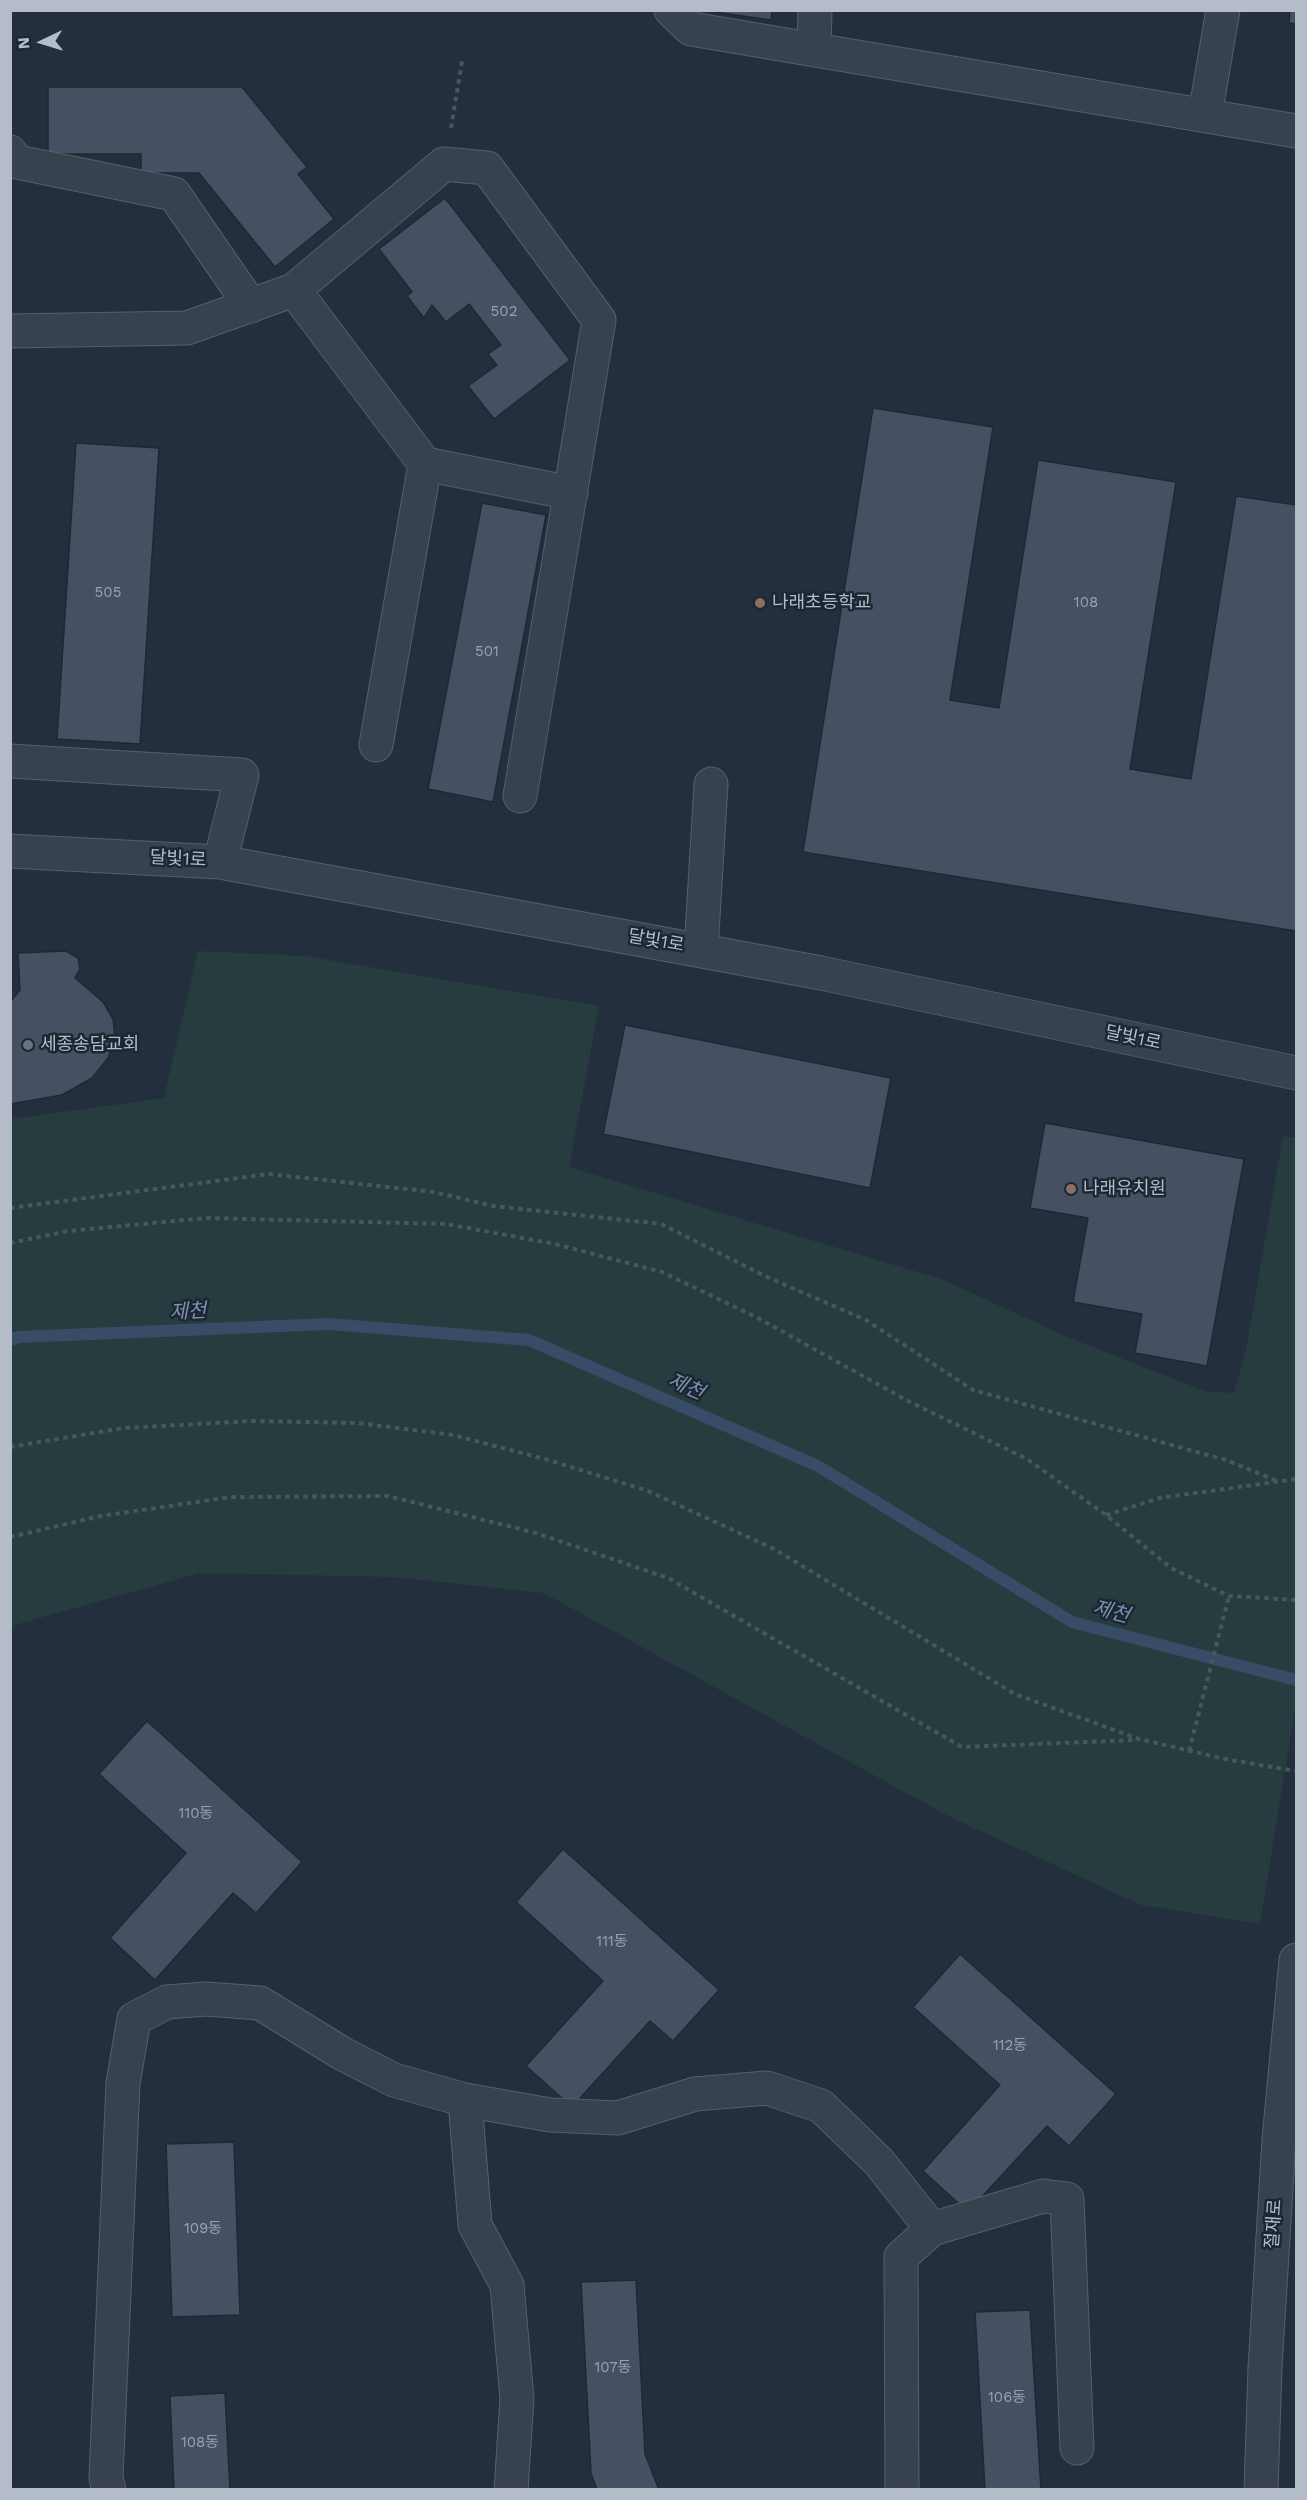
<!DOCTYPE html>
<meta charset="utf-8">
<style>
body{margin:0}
#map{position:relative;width:1307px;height:2500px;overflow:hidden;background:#242f3e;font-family:"Work Sans",sans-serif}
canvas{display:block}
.frame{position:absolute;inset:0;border:12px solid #b4bcc9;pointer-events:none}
.north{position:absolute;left:12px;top:12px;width:60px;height:60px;-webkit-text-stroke:4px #1d2633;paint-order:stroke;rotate:266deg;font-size:16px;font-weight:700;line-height:24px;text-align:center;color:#b4bcc9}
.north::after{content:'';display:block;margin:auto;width:21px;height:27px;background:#b4bcc9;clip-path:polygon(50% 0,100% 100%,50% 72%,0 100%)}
</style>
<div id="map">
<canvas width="1307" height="2500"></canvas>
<div class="frame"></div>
<div class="north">N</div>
</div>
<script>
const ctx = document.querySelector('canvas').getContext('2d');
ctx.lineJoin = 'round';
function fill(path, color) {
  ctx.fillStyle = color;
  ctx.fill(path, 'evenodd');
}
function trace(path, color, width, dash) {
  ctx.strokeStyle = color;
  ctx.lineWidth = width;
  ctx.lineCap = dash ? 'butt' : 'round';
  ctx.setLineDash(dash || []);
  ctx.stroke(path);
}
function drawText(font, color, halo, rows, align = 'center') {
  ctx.font = font + ' "Work Sans","Noto Sans KR",sans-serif';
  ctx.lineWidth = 5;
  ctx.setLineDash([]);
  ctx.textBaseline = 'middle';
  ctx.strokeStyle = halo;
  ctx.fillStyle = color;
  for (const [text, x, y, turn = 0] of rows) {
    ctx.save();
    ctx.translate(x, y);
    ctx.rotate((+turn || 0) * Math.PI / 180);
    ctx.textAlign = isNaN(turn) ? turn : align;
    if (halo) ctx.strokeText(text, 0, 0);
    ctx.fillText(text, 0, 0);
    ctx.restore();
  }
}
fill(new Path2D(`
 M198,951L305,956L599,1006L569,1167L944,1280L1067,1337L1205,1391L1234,1393L1246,1350L1283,1136L1296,1138V1703L1260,1924L1141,1905L948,1816L544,1593L393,1577L200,1573L11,1626V1119L164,1098Z`), '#263c3f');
trace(new Path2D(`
 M10,1340L19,1337L328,1324L529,1340L818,1466L1072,1622L1296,1680`), '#394c67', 12);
const building = new Path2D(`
 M701,10H772L771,20Z
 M1290,10H1296V24L1289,23Z
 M48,87H242L307,167L298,174L334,219L275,267L199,173H141V154H48Z
 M445,198L570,360L494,419L468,386L497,365L488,354L501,345L469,304L446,322L432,305L424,318L407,296L412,292L379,249Z
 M873,408L993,427L950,700L999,708L1038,460L1176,482L1130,769L1191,779L1236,496L1296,505V931L803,852Z
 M76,443L159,448L140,744L57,739Z
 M482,503L546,515L493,802L428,789Z
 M66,951L78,958L80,969L75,978L103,1002L113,1019L115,1039L108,1058L92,1078L62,1095L10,1104V1002L20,990L18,953Z
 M625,1025L891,1078L870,1188L603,1134Z
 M1045,1123L1244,1159L1207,1366L1135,1353L1142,1314L1073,1302L1088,1218L1030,1208Z
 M147,1721L302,1862L256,1913L233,1893L155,1980L110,1938L186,1853L99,1774Z
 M563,1849L719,1990L673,2041L650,2021L572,2107L526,2066L603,1981L516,1902Z
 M960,1954L1116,2094L1069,2146L1047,2126L968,2212L923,2171L1000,2085L913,2007Z
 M234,2142L240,2315L172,2317L166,2144Z
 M636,2280L645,2454L659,2490H597L591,2473L581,2282Z
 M1030,2310L1041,2490H985L975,2312Z
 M225,2393L230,2490H174L170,2396Z`);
fill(building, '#455162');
trace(building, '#1f2835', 1.5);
const minor = new Path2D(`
 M671,10L691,29L1296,131
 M814,50L815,10
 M1205,115L1223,10
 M10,152L17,162L174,194L251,306
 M294,290L425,464L571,493
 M10,331L187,328L294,290L444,164L487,168L599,320L520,796
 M376,745L425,464
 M10,761L242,775L220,862
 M10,851L220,862L821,973L1296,1073
 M701,950L711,784
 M465,2100L475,2225L507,2285L517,2399L511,2490
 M109,2490L106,2478L123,2083L134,2019L167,2002L206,1999L260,2003L343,2054L394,2080L465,2100L550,2115L618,2118L695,2094L767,2088L821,2106L879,2162L932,2229
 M902,2490L901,2257L932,2229L1043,2196L1067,2199L1077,2448
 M1261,2490L1265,2368L1279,2139L1296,1960`);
trace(minor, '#565f6c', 35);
trace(new Path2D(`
 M451,128L462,61
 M10,1208L269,1174L434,1192L493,1206L661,1224L767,1277L866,1320L973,1390L1226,1460L1277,1481
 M10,1243L68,1231L206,1218L446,1224L555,1244L662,1272L758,1318L910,1402L1027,1459L1106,1515L1171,1568L1229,1596L1296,1600
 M10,1447L124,1428L249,1421L358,1423L453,1435L545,1459L648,1491L774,1549L1015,1694L1139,1739L1225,1759L1296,1771
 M1106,1515L1160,1498L1296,1479
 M10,1537L101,1516L231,1497L388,1496L536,1533L668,1578L962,1747L1135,1740
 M1189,1751L1229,1596`), '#44595c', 4, [4.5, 4.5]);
trace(minor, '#38414e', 33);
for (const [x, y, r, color] of [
 [760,603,6,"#8d6e63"],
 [28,1045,6,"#6b7280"],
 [1071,1189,6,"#8d6e63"]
]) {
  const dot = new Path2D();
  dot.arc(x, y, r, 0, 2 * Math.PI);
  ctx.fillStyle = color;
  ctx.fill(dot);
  trace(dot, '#1d2633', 2);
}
drawText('15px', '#98a1af', null, [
 ["502",504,312],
 ["505",108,593],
 ["108",1086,603],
 ["501",487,652],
 ["110동",196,1814],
 ["111동",612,1942],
 ["112동",1010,2046],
 ["109동",203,2229],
 ["107동",613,2368],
 ["106동",1007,2398],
 ["108동",200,2443]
]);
drawText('18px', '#b4bcc9', '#1d2633', [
 ["나래초등학교",772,603],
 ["세종송담교회",40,1045],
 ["나래유치원",1083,1189]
], 'left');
drawText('18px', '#b4bcc9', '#1d2633', [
 ["달빛1로",178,859,3],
 ["달빛1로",656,941,10],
 ["달빛1로",1133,1038,12],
 ["절재로",1274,2224,-86]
]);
drawText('italic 20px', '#7c92b1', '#1d2633', [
 ["제천",188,1312,-3],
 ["제천",686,1387,24],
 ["제천",1111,1612,15]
]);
</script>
